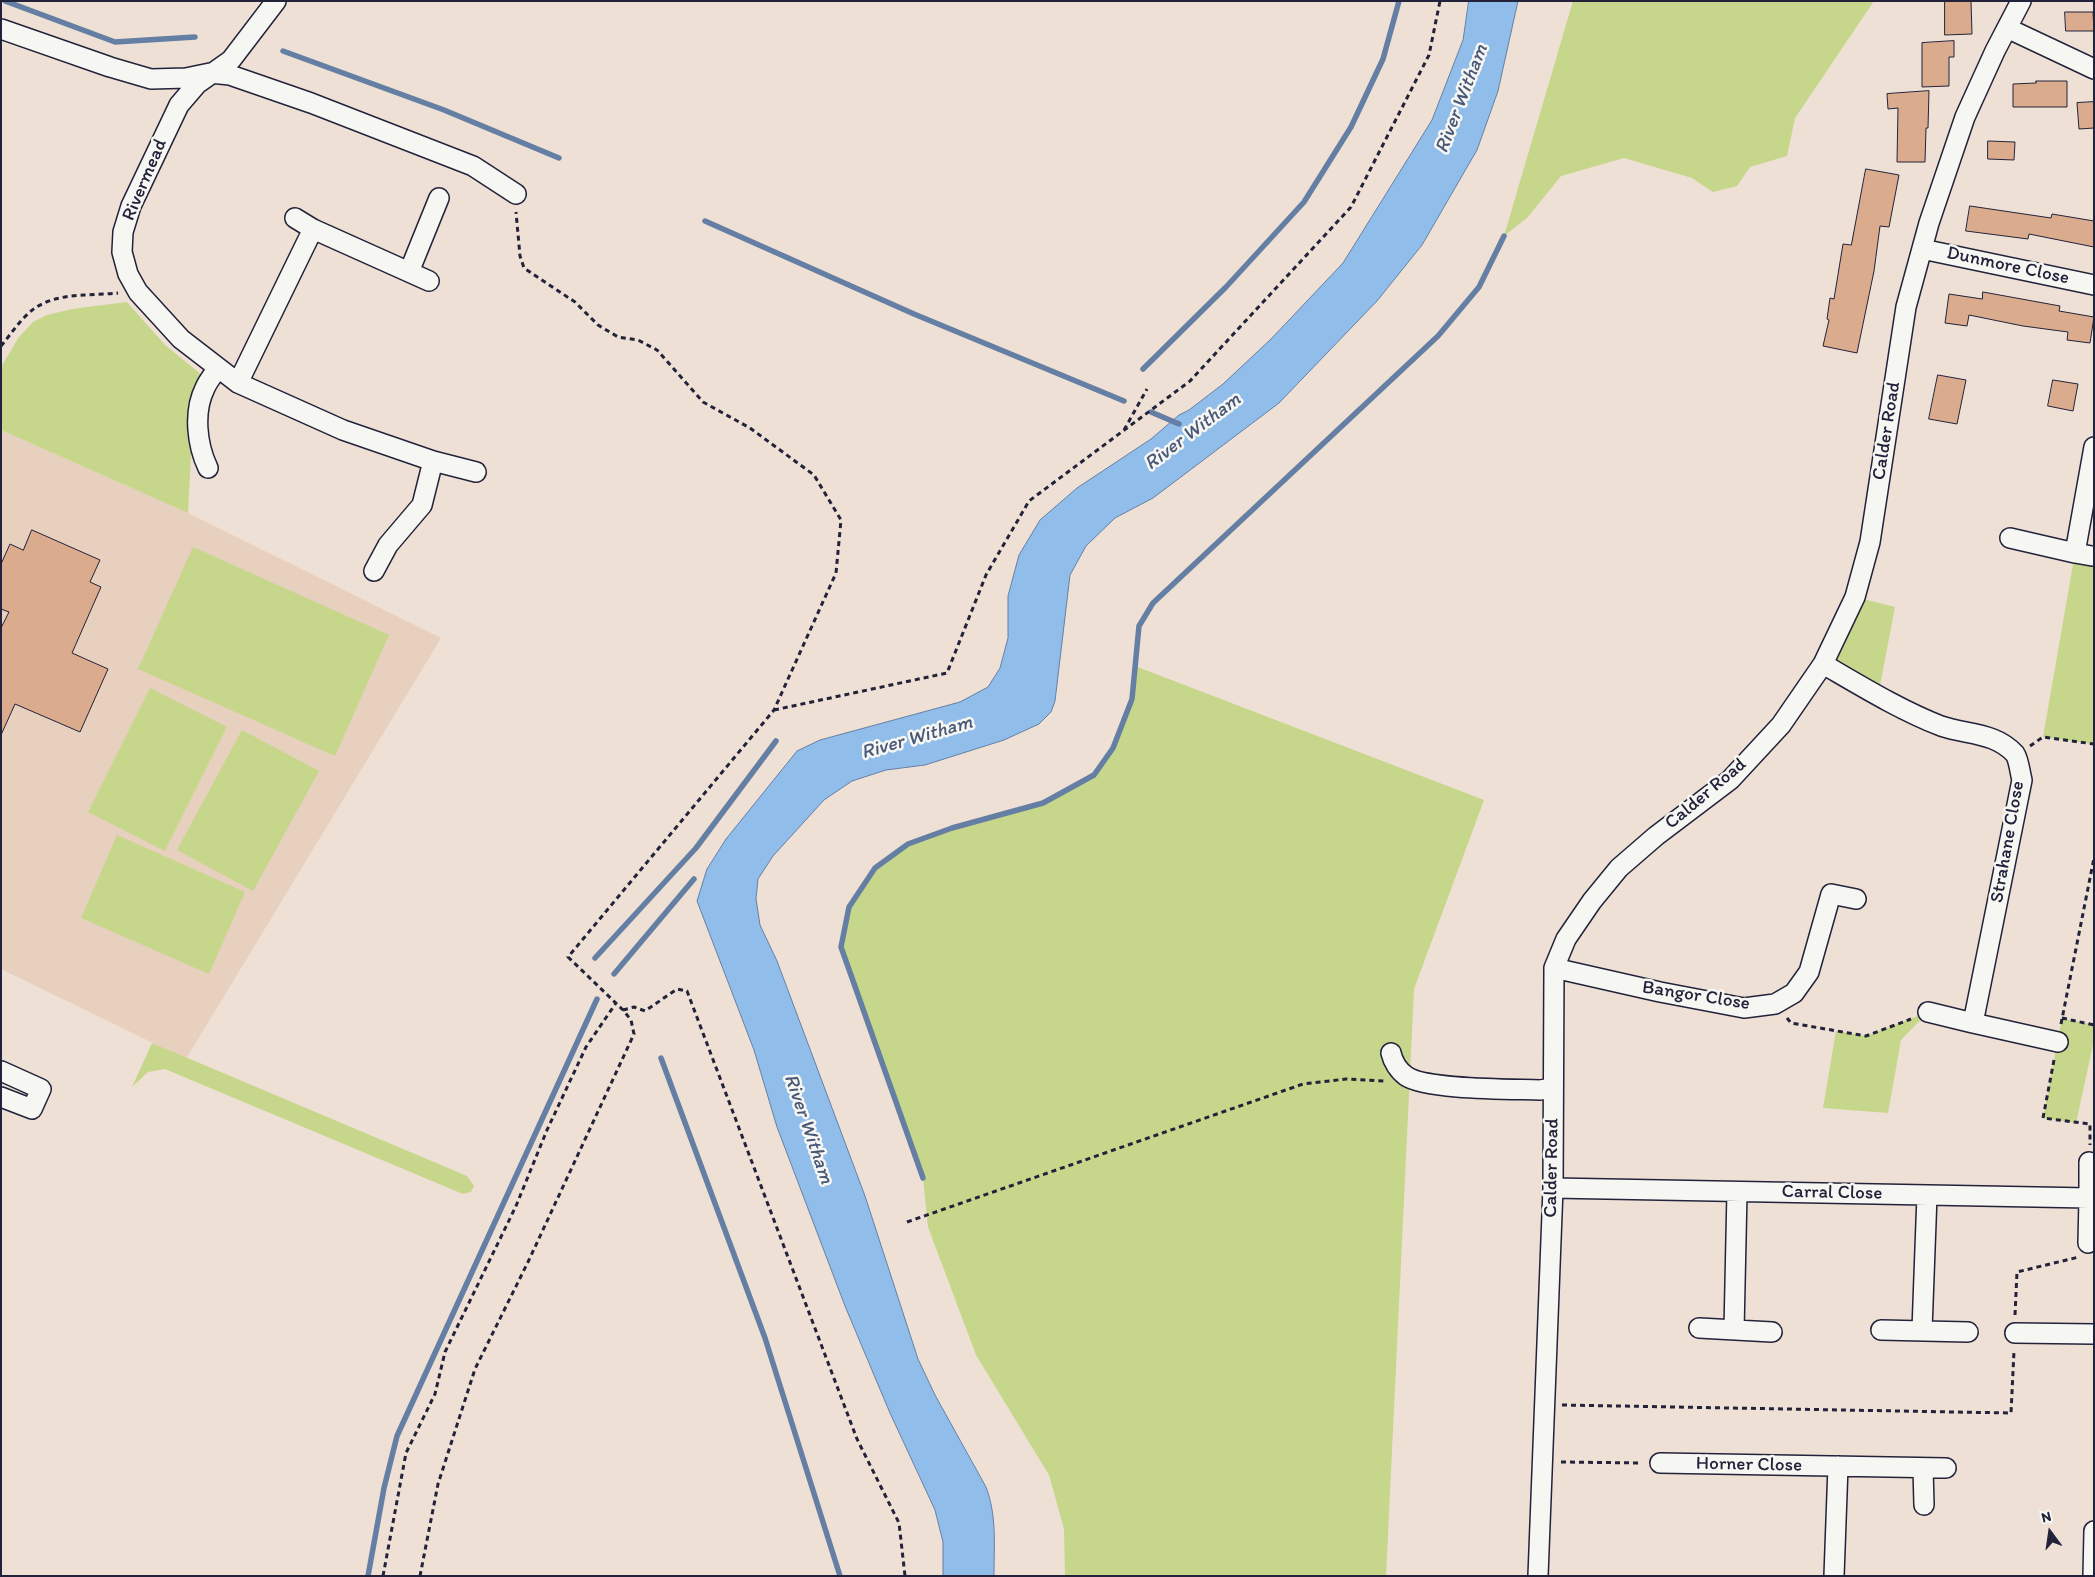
<!DOCTYPE html>
<style>
body{margin:0}
#map{position:relative;width:2095px;height:1577px;overflow:hidden;background:#eee0d4;font-family:Itim,sans-serif}
canvas{display:block}
.frame{position:absolute;inset:0;border:2px solid #22223b;pointer-events:none}
.north{position:absolute;left:2025px;top:1507px;width:50px;height:50px;-webkit-text-stroke:4px #f6f6f2;paint-order:stroke;rotate:346deg;font-size:14px;font-weight:700;line-height:20px;text-align:center;color:#22223b}
.north::after{content:'';display:block;margin:auto;width:18px;height:22px;background:#22223b;clip-path:polygon(50% 0,100% 100%,50% 72%,0 100%)}
</style>
<div id="map">
<canvas width="2095" height="1577"></canvas>
<div class="frame"></div>
<div class="north">N</div>
</div>
<script>
const ctx = document.querySelector('canvas').getContext('2d');
ctx.lineJoin = 'round';
function fill(path, color) {
  ctx.fillStyle = color;
  ctx.fill(path, 'evenodd');
}
function trace(path, color, width, dash) {
  ctx.strokeStyle = color;
  ctx.lineWidth = width;
  ctx.lineCap = dash ? 'butt' : 'round';
  ctx.setLineDash(dash || []);
  ctx.stroke(path);
}
function drawText(font, color, halo, rows, align = 'center') {
  ctx.font = font + ' Itim,sans-serif';
  ctx.lineWidth = 5;
  ctx.setLineDash([]);
  ctx.textBaseline = 'middle';
  ctx.strokeStyle = halo;
  ctx.fillStyle = color;
  for (const [text, x, y, turn = 0] of rows) {
    ctx.save();
    ctx.translate(x, y);
    ctx.rotate((+turn || 0) * Math.PI / 180);
    ctx.textAlign = isNaN(turn) ? turn : align;
    if (halo) ctx.strokeText(text, 0, 0);
    ctx.fillText(text, 0, 0);
    ctx.restore();
  }
}
fill(new Path2D(`
 M1,430L188,513L441,638L186,1059L1,969Z`), '#e8d0bf');
fill(new Path2D(`
 M1573,1H1874L1795,118L1787,156L1750,167L1737,186L1713,192L1692,178L1624,158L1561,176L1527,218L1504,236Z
 M127,302L165,345L208,380L194,398L188,513L1,430V367L19,337L33,322L47,315L72,309Z
 M193,547L389,635L335,756L138,669Z
 M2075,553L2094,556V744L2043,737Z
 M1855,597L1895,607L1878,696L1823,664Z
 M1135,666L1484,800L1414,989L1386,1576H1065L1064,1529L1049,1475L976,1355L928,1227L923,1178L841,947L849,907L875,868L908,844L952,828L1043,803L1094,775L1113,748L1132,700Z
 M150,688L227,727L165,851L88,812Z
 M242,730L319,771L253,891L177,850Z
 M117,835L245,892L209,974L81,918Z
 M1928,1012L1901,1040L1888,1113L1823,1108L1836,1031L1866,1036Z
 M2062,1018L2094,1025V1040L2076,1123L2043,1118Z
 M152,1043L467,1176L474,1186L471,1192L463,1194L165,1069L148,1072L132,1087Z`), '#c6d68a');
const water = new Path2D(`
 M1469,1H1518L1498,91L1477,150L1422,245L1377,301L1279,403L1153,498L1115,518L1086,546L1070,575L1055,701L1051,712L1039,724L1004,740L925,765L886,770L852,781L824,800L773,856L758,879L756,899L760,925L777,961L865,1196L918,1359L935,1395L986,1487C997,1516 994,1545 994,1576H943V1542L935,1510L890,1413L845,1306L777,1127L754,1050L697,901L707,869L726,839L797,751L820,740L960,702L988,687L1000,668L1008,638V596L1019,555L1040,520L1077,488L1151,439L1179,415L1189,410L1223,384L1271,339L1343,263L1432,120L1463,40Z`);
fill(water, '#91bdea');
trace(water, '#657fa4', 1);
trace(new Path2D(`
 M5,1L115,42L195,37
 M283,51L444,110L559,158
 M705,221L914,314L1124,401
 M1143,369L1226,287L1304,202L1351,127L1383,59L1399,1
 M1151,412L1179,424
 M595,958L696,848L776,741
 M614,974L694,879
 M661,1058L765,1338L840,1576
 M923,1178L841,947L849,907L875,868L908,844L952,828L1043,803L1094,775L1113,748L1132,699L1139,626L1153,603L1438,336L1479,287L1504,236
 M368,1576L384,1488L397,1436L597,999`), '#657fa4', 5.5);
const building = new Path2D(`
 M1945,1H1971L1972,34L1945,35Z
 M2065,12H2093L2094,31H2066Z
 M1954,41V57H1949V86L1922,87V43Z
 M2036,81H2067V107H2013V84L2036,83Z
 M1929,91L1928,128H1926L1925,162H1897L1898,108L1888,109L1887,94Z
 M2094,102V128L2079,129L2077,103Z
 M1988,141L2015,142L2014,160L1988,159Z
 M1866,169L1899,175L1889,227L1880,226L1874,271L1857,353L1823,346L1829,320L1827,319L1830,298L1834,299L1843,244L1851,245Z
 M1970,206L2051,218L2052,214L2094,221V247L2029,234L2028,239L1966,231Z
 M1983,292L2060,306L2059,311L2094,317L2090,343L2067,340L2068,332L2023,326L1969,315L1967,326L1945,323L1949,294L1982,299Z
 M1938,375L1966,380L1957,424L1929,419Z
 M2053,380L2078,384L2073,411L2048,406Z
 M32,530L100,560L90,582L101,587L72,653L108,669L80,732L15,704L1,735V628L9,612L1,609V564L10,544L23,550Z`);
fill(building, '#dbab8d');
trace(building, '#22223b', 1);
const minor = new Path2D(`
 M276,1L231,60L197,84L179,105L131,206L123,232L122,252L128,274L138,292L181,339L238,383L343,430L433,461L476,472
 M2007,28L2094,69
 M1,29L110,67L151,79L186,78L210,73L230,75L311,103L473,166L516,194
 M295,218L313,229
 M1922,249L2094,285
 M409,272L439,198
 M238,383L313,229L429,281
 M208,468C197,445 193,412 205,388C208,381 213,375 218,368
 M2010,538L2075,553L2094,447
 M2075,553L2092,556
 M374,571L388,545L422,505L433,461
 M1823,664C1861,686 1900,710 1941,726C1967,735 1995,732 2015,754C2019,760 2020,773 2022,780L1973,1023L1928,1012
 M1554,968L1660,992L1744,1008L1775,1004L1794,993L1809,972L1831,894L1856,899
 M1973,1023L2058,1042
 M1391,1053C1393,1062 1399,1071 1406,1076C1426,1090 1512,1089 1540,1090L1553,1088
 M1,1071L41,1089L32,1109L1,1097
 M1553,1188L2089,1198V1162
 M2088,1243L2089,1198
 M1699,1328L1772,1332
 M1734,1330L1737,1192
 M1881,1330L1968,1332
 M1922,1330L1927,1195
 M2015,1333L2094,1334
 M1660,1463L1946,1468
 M1923,1468L1924,1505
 M1538,1576L1553,1188L1554,968L1566,939L1592,901L1619,868L1656,836L1730,780L1781,725L1823,664L1855,597L1870,542L1906,307L1929,223L1965,117L1995,51L2021,1
 M1834,1576L1838,1466
 M2093,1576L2094,1531`);
trace(minor, '#22223b', 22);
trace(new Path2D(`
 M1,346C11,334 22,317 35,308C59,292 91,296 118,293
 M1124,430L1147,389
 M774,710L947,673L986,575L1029,501L1190,381L1351,207L1429,55L1440,1
 M2030,746L2043,737L2094,744
 M623,1010L634,1007L645,1011L677,989L687,991L857,1439L899,1523L905,1576
 M1787,1018L1791,1023L1866,1036L1911,1019
 M2062,1018L2094,1025
 M2061,1024L2094,858
 M2054,1060L2043,1118L2090,1124V1145
 M907,1222L1303,1084L1346,1079L1385,1081
 M2015,1315L2017,1272L2079,1257
 M1562,1405L2011,1413L2014,1351
 M1561,1462L1642,1463
 M383,1576L406,1453L435,1394L445,1352L516,1206L547,1130L586,1047L616,1003
 M420,1576L438,1484L475,1369L528,1262L634,1034L631,1020L623,1010L568,957L774,710L836,573L841,520L814,475L750,428L703,402L657,350L638,340L618,337L598,325L575,302L524,268L520,256L516,212`), '#22223b', 3, [5, 4]);
trace(minor, '#f6f6f2', 19);
drawText('19px', '#22223b', '#f6f6f2', [
 ["Rivermead",145,180,-67],
 ["Dunmore Close",2008,266,12],
 ["Calder Road",1887,431,-81],
 ["Calder Road",1706,794,-40],
 ["Strahane Close",2008,842,-80],
 ["Bangor Close",1696,996,9],
 ["Calder Road",1552,1168,-89],
 ["Carral Close",1832,1193,1],
 ["Horner Close",1749,1465,1]
]);
drawText('italic 20px', '#495878', '#f6f6f2', [
 ["River Witham",1462,99,-69],
 ["River Witham",1193,432,-37],
 ["River Witham",917,738,-16],
 ["River Witham",808,1129,71]
]);
</script>
